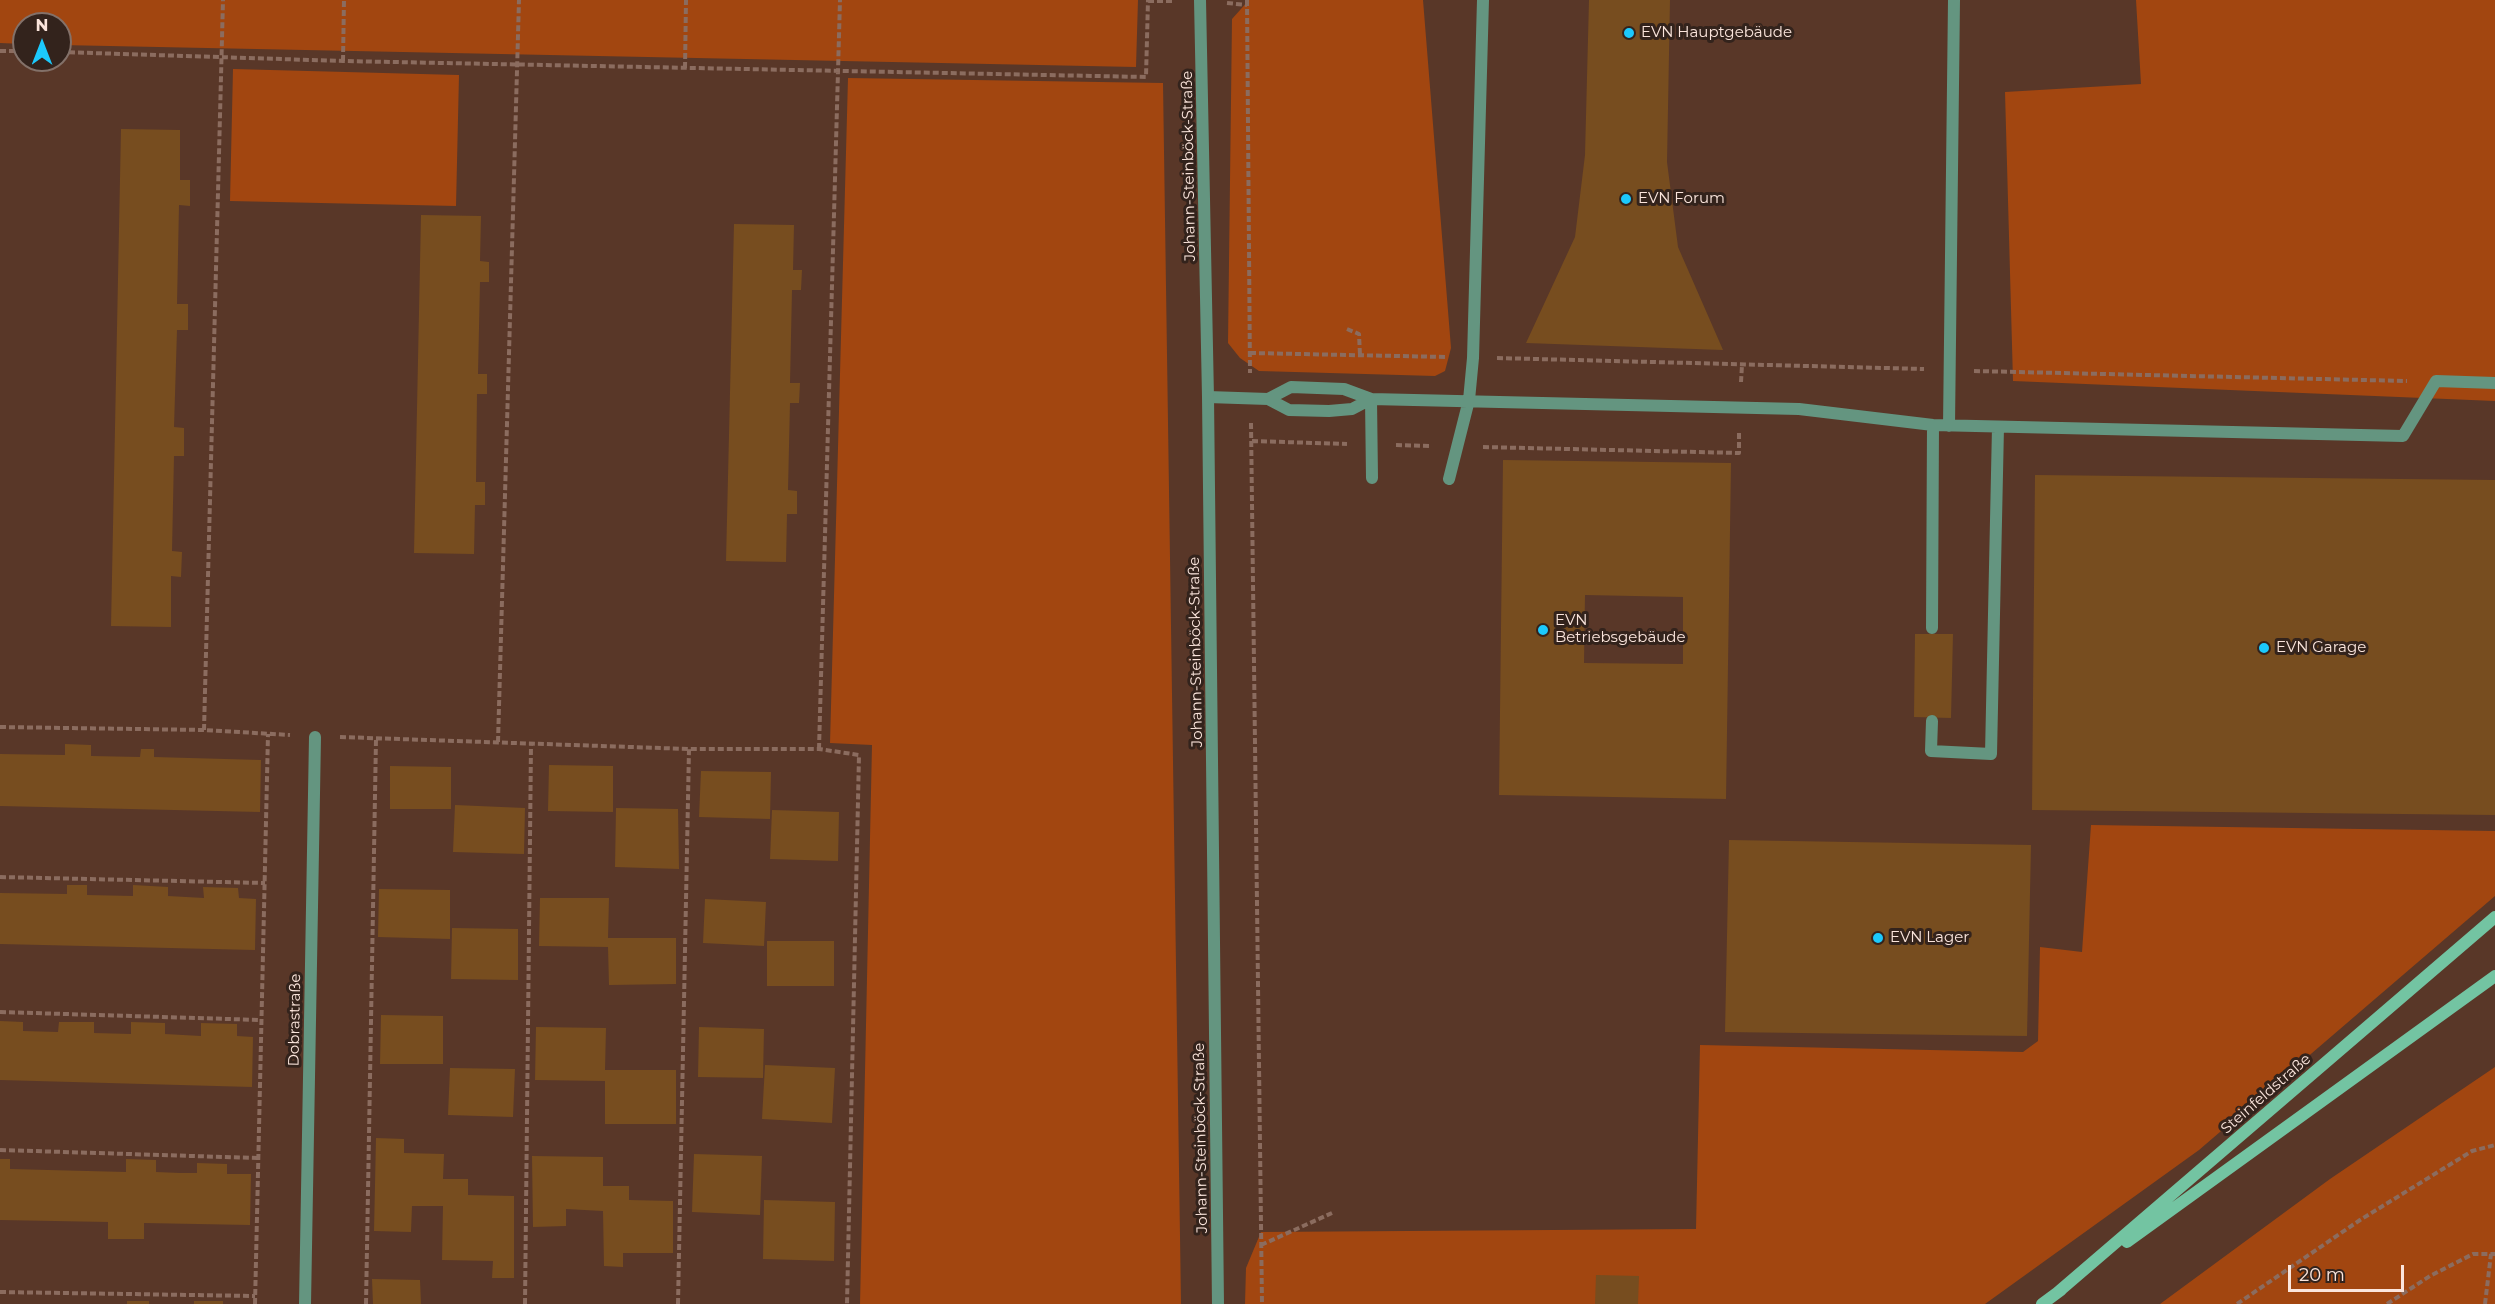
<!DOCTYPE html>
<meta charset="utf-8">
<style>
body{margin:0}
#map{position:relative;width:2495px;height:1304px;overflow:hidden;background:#593728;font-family:Montserrat,sans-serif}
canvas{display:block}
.north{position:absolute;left:12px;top:12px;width:60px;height:60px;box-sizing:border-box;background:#33231c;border:2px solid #837169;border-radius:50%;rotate:0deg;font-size:16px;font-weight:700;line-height:24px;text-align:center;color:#fbe5dc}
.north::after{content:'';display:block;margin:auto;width:21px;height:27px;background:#1cc9fc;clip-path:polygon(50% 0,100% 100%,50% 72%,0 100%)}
.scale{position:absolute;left:2288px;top:1265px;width:116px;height:27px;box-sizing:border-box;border:3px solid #fbe5dc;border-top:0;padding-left:8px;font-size:18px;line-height:21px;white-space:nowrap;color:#fbe5dc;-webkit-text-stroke:4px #33231c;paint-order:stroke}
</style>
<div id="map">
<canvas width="2495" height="1304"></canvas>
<div class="north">N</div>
<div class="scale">20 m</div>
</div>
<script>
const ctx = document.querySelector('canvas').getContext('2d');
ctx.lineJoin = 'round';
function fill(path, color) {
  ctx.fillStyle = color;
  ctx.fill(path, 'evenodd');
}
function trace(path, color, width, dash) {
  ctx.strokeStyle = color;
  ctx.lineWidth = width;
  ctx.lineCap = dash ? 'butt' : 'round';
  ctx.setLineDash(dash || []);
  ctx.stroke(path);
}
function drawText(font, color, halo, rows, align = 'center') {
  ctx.font = font + ' Montserrat,sans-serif';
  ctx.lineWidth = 6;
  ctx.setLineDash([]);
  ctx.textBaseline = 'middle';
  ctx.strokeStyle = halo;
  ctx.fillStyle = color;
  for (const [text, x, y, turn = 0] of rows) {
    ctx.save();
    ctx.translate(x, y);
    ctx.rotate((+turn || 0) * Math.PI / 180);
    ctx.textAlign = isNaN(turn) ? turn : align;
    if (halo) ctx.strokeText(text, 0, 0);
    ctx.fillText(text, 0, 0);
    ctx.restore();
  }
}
fill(new Path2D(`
 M0,0H1138L1136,67L60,45V24H24V44L0,43Z
 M1249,0H1423L1451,348L1445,371L1435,376L1259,371L1240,358L1228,343L1232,19Z
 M2136,0H2495V401L2013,381L2005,92L2141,84Z
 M233,69L459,75L456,206L230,201Z
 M848,78L1163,83L1181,1304H860L872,745L830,743Z
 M2091,825L2495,831V896L2199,1150L1985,1304H1245L1246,1268L1261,1232L1696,1229L1700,1045L2023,1052L2038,1041L2040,947L2082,952Z
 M2495,1067V1304H2160L2330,1179Z`), '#a24610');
fill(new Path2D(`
 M1589,0H1670L1667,162L1678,247L1723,350L1526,343L1575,237L1585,155Z
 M121,129L180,130V180H190V206L179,205L177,304H188V330H177L174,427L184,428V456H174L172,551L182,552L181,577L171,576V627L111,626Z
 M421,215L481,216L480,261L489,262V282H480L478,374H487V394H477L476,482H485V505H475L474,554L414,553Z
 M734,224L794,225L793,270H802L801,290H792L790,383H800L799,403H790L788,490L797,491V514H787L786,562L726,561Z
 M1503,460L1731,463L1726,799L1499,795ZM1585,595L1683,597V664L1584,663Z
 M2035,475L2495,480V815L2032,810Z
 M1915,634H1953L1951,718L1914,717Z
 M65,744L91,745V756L140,757L141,749H154V757L261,760L260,812L0,806V754L65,755Z
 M549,765L613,766V812L548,811Z
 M390,766L451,767V809H390Z
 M701,771L771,772L770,819L699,817Z
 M455,805L525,808L524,854L453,852Z
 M616,808L678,809L679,869L615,867Z
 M772,810L839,812L838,861L770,859Z
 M1729,840L2031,845L2027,1036L1725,1032Z
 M67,885H87V895L133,896V885L168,887V896L204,898L203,887L238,888L239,898L256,899L255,950L0,944V893L67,894Z
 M379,889L450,890V939L378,937Z
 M540,898H609L608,938H676V984L609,985L608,947L539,946Z
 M705,899L766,902L764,946L703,943Z
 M452,928L518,929V980L451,979Z
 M767,941H834V986H767Z
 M381,1015L443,1016V1064H380Z
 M0,1021L23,1022V1031L58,1032L59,1022H94V1033L131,1034V1022L165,1023V1034L201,1036V1023L237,1024V1036L253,1037L252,1087L0,1080Z
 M536,1027L606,1028L605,1070H676V1124H605V1081L535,1080Z
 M699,1027L764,1029L763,1078L698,1077Z
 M765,1065L835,1068L832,1123L762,1119Z
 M450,1068L515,1069L513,1117L448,1115Z
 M376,1138L404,1139V1153L444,1154L443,1179H468V1195L514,1196V1278H492L493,1261L442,1260L443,1206H412L411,1232L374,1231Z
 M694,1154L762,1156L760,1215L692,1212Z
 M532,1156L603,1157V1186H629V1200L673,1201V1253H623V1267L604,1266L603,1211L566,1209V1226L533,1227Z
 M0,1159H10V1169L126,1172V1159L156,1160V1172L180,1173H197V1163L227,1164V1174H251L250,1225L144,1223V1239H108V1222L0,1220Z
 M764,1200L835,1202L834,1261L763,1259Z
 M1596,1275L1639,1276L1638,1304H1595Z
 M372,1279L420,1280L421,1304H373Z
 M127,1301H149V1304H127Z
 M194,1301H223V1304H194Z`), '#774d1f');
trace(new Path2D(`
 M1247,0L1250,373
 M1148,1H1174
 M1227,3L1247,5
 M0,51H24
 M60,52L343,61L1146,77L1148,0
 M343,61L344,0
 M685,68L686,0
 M1347,329L1359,334L1360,355
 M1250,353L1447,357
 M1497,358L1924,369
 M1974,371L2407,381
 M1741,382L1742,365
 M1251,423L1262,1304
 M1252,441L1347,444
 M1396,445L1431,446
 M1483,447L1739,453V432
 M0,727L204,730L290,735
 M204,730L223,0
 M340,737L689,749H819L859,755L847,1304
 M498,742L519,0
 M819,749L840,0
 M0,877L265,883
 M0,1012L261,1020
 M0,1150L257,1158
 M1261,1245L1332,1213
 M0,1292L255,1296
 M255,1304L268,734
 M366,1304L376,739
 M525,1304L531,745
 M678,1304L689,749
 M2237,1304L2360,1220L2472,1151L2495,1145
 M2387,1304L2430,1276L2473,1254H2495
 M2485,1304L2491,1254`), '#8b6c5f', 4, [6, 3]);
trace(new Path2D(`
 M1208,397L1268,399L1289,410L1329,411L1352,409L1371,399
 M1268,399L1291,387L1344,389L1371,399L1799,409L1933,425L2403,436L2436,381L2495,383
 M1371,399L1372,478
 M1949,426L1954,0
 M1449,479L1469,400L1473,358L1483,0
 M1932,628L1933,425
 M1932,721L1931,751L1991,754L1998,427`), '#649580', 12);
trace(new Path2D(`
 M305,1304L315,737`), '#649580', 12);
trace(new Path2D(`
 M1200,0L1208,397L1218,1304`), '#649580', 12);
trace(new Path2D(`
 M2127,1242L2495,976
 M2057,1293L2495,917
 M2042,1304L2061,1290`), '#73c4a2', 12);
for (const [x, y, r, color] of [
 [1629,33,6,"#1cc9fc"],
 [1626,199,6,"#1cc9fc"],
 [1543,630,6,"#1cc9fc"],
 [2264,648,6,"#1cc9fc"],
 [1878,938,6,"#1cc9fc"]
]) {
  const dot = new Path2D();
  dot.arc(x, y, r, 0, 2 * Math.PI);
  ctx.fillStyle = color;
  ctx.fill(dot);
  trace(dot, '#33231c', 2);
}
drawText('15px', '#fbe5dc', '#33231c', [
 ["EVN Hauptgebäude",1641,33],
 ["EVN Forum",1638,199],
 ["EVN",1555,621],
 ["Betriebsgebäude",1555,638],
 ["EVN Garage",2276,648],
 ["EVN Lager",1890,938]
], 'left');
drawText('15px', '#fbe5dc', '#33231c', [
 ["Johann-Steinböck-Straße",1189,166,-91],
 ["Johann-Steinböck-Straße",1196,652,-91],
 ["Dobrastraße",295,1020,-89],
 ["Steinfeldstraße",2266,1094,-41],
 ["Johann-Steinböck-Straße",1201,1138,-91]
]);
</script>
